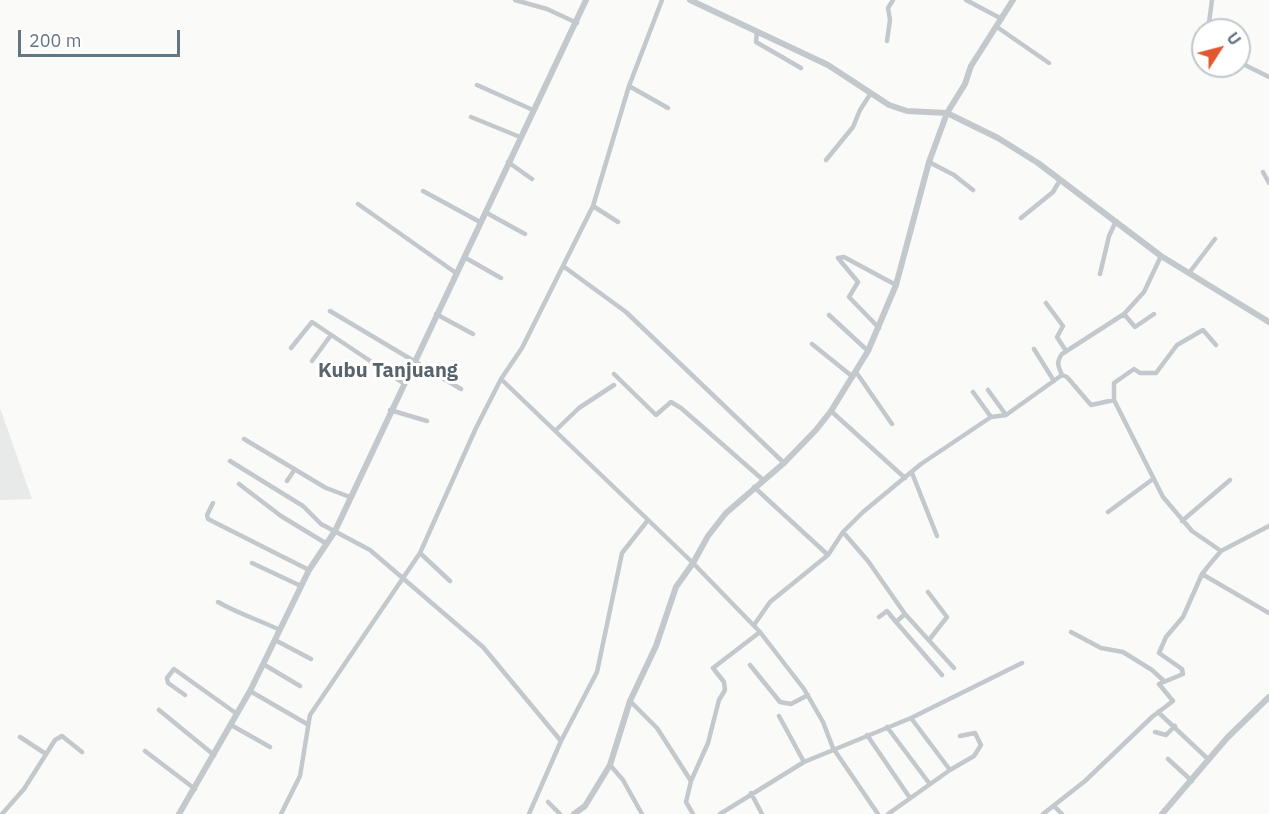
<!DOCTYPE html>
<style>
body{margin:0}
#map{position:relative;width:1269px;height:814px;overflow:hidden;background:#fafaf8;font-family:"IBM Plex Sans",sans-serif}
canvas{display:block}
.north{position:absolute;left:1191px;top:18px;width:60px;height:60px;box-sizing:border-box;background:#fff;border:2px solid #c1c8cd;border-radius:50%;rotate:54deg;font-size:16px;font-weight:700;line-height:24px;text-align:center;color:#657683}
.north::after{content:'';display:block;margin:auto;width:21px;height:27px;background:#e4572e;clip-path:polygon(50% 0,100% 100%,50% 72%,0 100%)}
.scale{position:absolute;left:18px;top:30px;width:162px;height:27px;box-sizing:border-box;border:3px solid #657683;border-top:0;padding-left:8px;font-size:18px;line-height:21px;white-space:nowrap;color:#657683;-webkit-text-stroke:4px #fff;paint-order:stroke}
</style>
<div id="map">
<canvas width="1269" height="814"></canvas>
<div class="north">U</div>
<div class="scale">200 m</div>
</div>
<script>
const ctx = document.querySelector('canvas').getContext('2d');
ctx.lineJoin = 'round';
function fill(path, color) {
  ctx.fillStyle = color;
  ctx.fill(path, 'evenodd');
}
function trace(path, color, width, dash) {
  ctx.strokeStyle = color;
  ctx.lineWidth = width;
  ctx.lineCap = dash ? 'butt' : 'round';
  ctx.setLineDash(dash || []);
  ctx.stroke(path);
}
function drawText(font, color, halo, rows, align = 'center') {
  ctx.font = font + ' "IBM Plex Sans",sans-serif';
  ctx.lineWidth = 6;
  ctx.setLineDash([]);
  ctx.textBaseline = 'middle';
  ctx.strokeStyle = halo;
  ctx.fillStyle = color;
  for (const [text, x, y, turn = 0] of rows) {
    ctx.save();
    ctx.translate(x, y);
    ctx.rotate((+turn || 0) * Math.PI / 180);
    ctx.textAlign = isNaN(turn) ? turn : align;
    if (halo) ctx.strokeText(text, 0, 0);
    ctx.fillText(text, 0, 0);
    ctx.restore();
  }
}
fill(new Path2D(`
 M0,408L32,499L0,500Z`), '#e8e9e9');
trace(new Path2D(`
 M515,0L547,9L577,23
 M966,0L1002,19
 M997,27L1049,63
 M1208,30L1212,0
 M757,32L756,42L801,68
 M887,41L890,20L888,8L893,0
 M1239,62L1269,77
 M477,85L533,110
 M629,86L668,108
 M471,117L520,137
 M826,160L853,127L860,110L871,93
 M508,162L532,179
 M929,162L954,175L973,190
 M1263,172L1269,183
 M423,191L480,222
 M358,204L456,273
 M593,206L618,222
 M485,212L525,234
 M1021,218L1053,192L1060,180
 M1161,256L1144,292L1124,314L1062,354C1056,362 1058,366 1062,375L1067,377L1091,405L1114,400L1163,497L1192,531L1221,551
 M464,257L501,278
 M838,258L858,282L849,297L879,328
 M838,258L844,257L896,285
 M563,266L626,312L784,463
 M1189,273L1215,239
 M1100,274L1109,236L1116,221
 M1046,303L1063,326L1057,337L1066,351
 M330,311L461,389
 M436,314L473,334
 M1124,314L1135,327L1154,314
 M829,315L868,351
 M812,344L853,377
 M291,348L312,322L403,383
 M1034,349L1054,381
 M312,361L331,335
 M856,372L892,424
 M614,374L656,415L671,402L681,408L762,479
 M501,379L693,563L760,632L804,689L823,722L833,748L878,814
 M988,390L1006,415
 M973,392L991,417
 M1114,400V383L1134,369L1140,373H1156L1177,345L1203,330L1216,345
 M390,410L427,421
 M831,411L905,478
 M555,431L579,408L614,385
 M244,439L326,488L350,497
 M230,461L303,506L321,524L370,550L483,647L561,741
 M912,473L937,536
 M287,481L295,469
 M239,484L281,516L327,544
 M754,487L828,555
 M213,503L207,515L208,519L309,570
 M1108,512L1153,479
 M1182,521L1230,480
 M843,532L868,561L905,614L954,668
 M420,553L450,581
 M252,563L301,586
 M1202,574L1269,613
 M928,592L947,617L929,640
 M218,602C239,614 259,620 280,630
 M905,614L896,622L942,675
 M879,617L887,611L896,622
 M754,625L770,602L828,555L843,532L863,512L921,464L991,417L1006,415L1062,375
 M1071,632L1101,648L1123,652L1152,670L1164,681
 M275,640L311,659
 M263,664L300,686
 M750,665L780,702L791,704L808,695
 M250,691L307,724
 M185,695L168,683L167,678L174,669L237,714
 M630,701L657,728L691,781L686,802L693,814
 M159,710L214,755
 M1158,712L1209,760
 M779,716L804,762
 M231,725L270,747
 M887,727L929,783
 M1155,732L1166,735L1175,726
 M867,735L910,798
 M20,737L46,754
 M145,751L195,789
 M1168,759L1192,781
 M610,765L623,780L642,814
 M950,770L974,756L981,745L975,733L960,736
 M691,781L708,743L719,700L725,690L724,682L713,668L760,632
 M751,793L762,814
 M548,802L560,814
 M1054,806L1062,814
 M2,814L24,789L55,740L62,736L82,752
 M281,814L300,776L310,715L420,553L476,428L501,379L522,348L593,206L629,86L662,0
 M529,814L561,741L597,672L622,553L648,520
 M720,814L804,762L911,718L1022,663
 M888,814L950,770L911,718
 M1043,814L1085,781L1152,717L1173,701L1159,684L1183,674L1182,669L1159,653L1166,637L1183,617L1202,574L1210,564L1221,551L1269,526`), '#c3c8cc', 4.5);
trace(new Path2D(`
 M690,0L828,65L889,105L907,111L947,113L998,138L1038,163L1161,256L1269,322
 M179,814L250,691L309,570L335,531L586,0
 M574,814L585,806L610,765L630,701L656,646L676,587L693,563L708,536L726,513L784,463L816,430L831,411L868,351L896,285L929,162L947,113L965,84L971,66L1013,0
 M1162,814L1227,738L1269,697`), '#c3c8cc', 6);
drawText('bold 20px', '#57646e', '#fff', [
 ["Kubu Tanjuang",388,371]
]);
</script>
